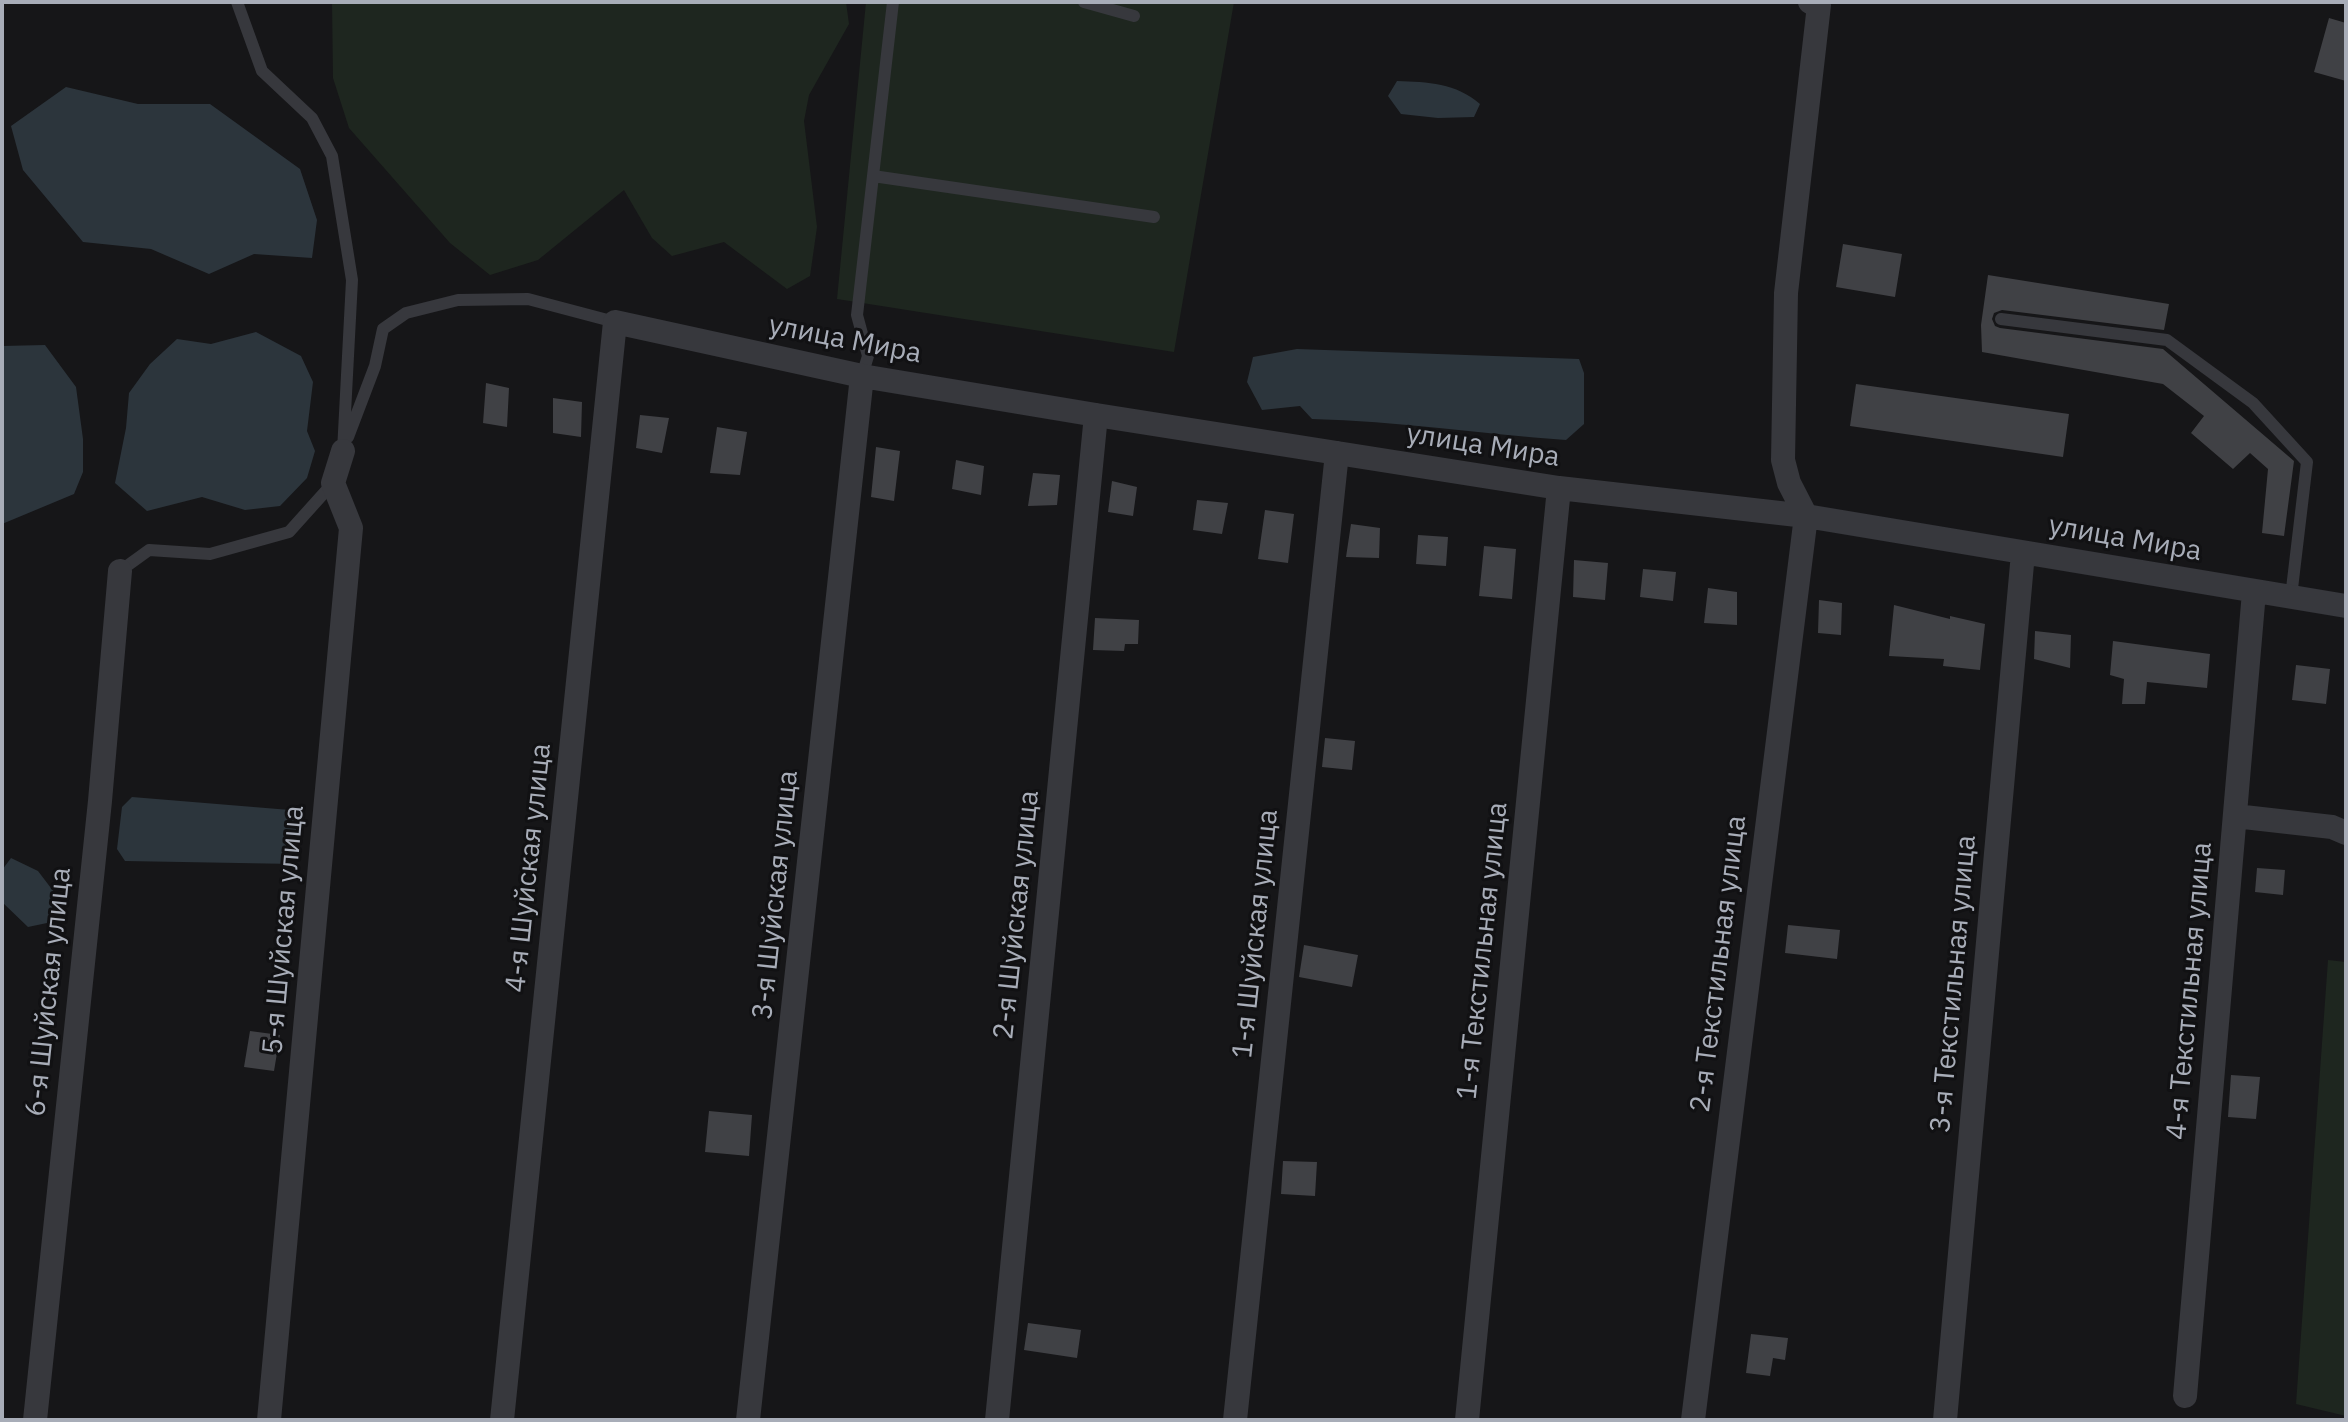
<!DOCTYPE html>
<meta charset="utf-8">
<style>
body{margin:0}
#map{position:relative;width:2348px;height:1422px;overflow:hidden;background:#161618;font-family:"IBM Plex Sans",sans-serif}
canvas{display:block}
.frame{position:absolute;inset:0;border:4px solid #a8adb8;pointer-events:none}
</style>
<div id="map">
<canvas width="2348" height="1422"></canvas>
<div class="frame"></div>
</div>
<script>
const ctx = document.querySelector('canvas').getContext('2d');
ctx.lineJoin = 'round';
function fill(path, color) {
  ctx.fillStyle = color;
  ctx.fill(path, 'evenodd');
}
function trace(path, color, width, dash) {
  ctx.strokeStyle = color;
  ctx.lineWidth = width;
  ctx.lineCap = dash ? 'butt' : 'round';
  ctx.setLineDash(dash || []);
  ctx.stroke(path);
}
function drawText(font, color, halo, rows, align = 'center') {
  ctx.font = font + ' "IBM Plex Sans",sans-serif';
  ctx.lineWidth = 6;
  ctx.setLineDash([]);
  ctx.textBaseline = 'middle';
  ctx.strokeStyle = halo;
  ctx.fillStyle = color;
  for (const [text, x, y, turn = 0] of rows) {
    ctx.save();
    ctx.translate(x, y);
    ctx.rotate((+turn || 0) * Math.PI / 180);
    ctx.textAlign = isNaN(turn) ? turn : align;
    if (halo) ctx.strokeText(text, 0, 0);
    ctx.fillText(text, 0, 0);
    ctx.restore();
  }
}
fill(new Path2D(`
 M332,2H846L849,24L809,95L804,121L817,227L810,276L787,289L724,242L672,256L652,238L624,190L538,260L490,275L450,243L349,128L333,78Z
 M866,2H1234L1174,352L837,299Z
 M2328,960L2346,962V1416L2296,1404Z`), '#1e261f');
fill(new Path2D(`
 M1397,81C1428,82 1456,83 1480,104L1474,117L1438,118L1401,114L1388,96Z
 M66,87L138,104H210L300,169L317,220L312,258L254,254L209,274L151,249L83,242L23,170L11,126Z
 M256,332L301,356L313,382L307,431L315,451L307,478L280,506L245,510L202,497L147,511L115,483L126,428L129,393L150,364L177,339L211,344Z
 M45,345L76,387L83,439V472L74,494L2,524V346Z
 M1297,349L1579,359L1584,373V424L1566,440C1481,434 1397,421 1312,419L1300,406L1262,410L1247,382L1253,357Z
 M132,797L290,810L297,820L295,864L125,861L117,849L122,807Z
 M11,858L38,871L57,896L47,923L28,927L2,902V870Z`), '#2c353c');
fill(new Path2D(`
 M2329,18L2346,23V81L2314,72Z
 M1843,244L1902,254L1895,297L1836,287Z
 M1988,275L2169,304L2164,330L2002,310L1994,313L1992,319L1995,326L2000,328L2163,349L2294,461L2284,536L2262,533L2268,469L2250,453L2233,469L2191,433L2204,416L2163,384L1982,352L1981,325Z
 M486,383L509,388L507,427L483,423Z
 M1856,384L2069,414L2063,457L1850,426Z
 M553,398L582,402L581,437L553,433Z
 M640,415L669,418L662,453L636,448Z
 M717,427L747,432L740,475L710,473Z
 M876,447L900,451L894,501L871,497Z
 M956,460L984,466L981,495L952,489Z
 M1033,473L1060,475L1057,505L1028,506Z
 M1112,481L1137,487L1133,516L1108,512Z
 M1197,500L1228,503L1222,534L1193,530Z
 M1265,510L1294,514L1288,563L1258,559Z
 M1351,524L1380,528L1379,558L1346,557Z
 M1418,535L1448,537L1446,566L1416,564Z
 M1484,546L1516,549L1512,599L1479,596Z
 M1574,560L1608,563L1605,600L1573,597Z
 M1643,569L1676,572L1673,601L1640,597Z
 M1708,588L1737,592V625L1704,623Z
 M1819,600L1842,603L1841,635L1818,633Z
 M1894,605L1950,619V616L1985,624L1980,670L1943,666L1944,659L1889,656Z
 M1095,618L1139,620L1138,644H1125L1124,651L1093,650Z
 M2035,631L2071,635L2070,668L2034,659Z
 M2113,641L2210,654L2207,688L2147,682L2145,704H2122L2124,679L2110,675Z
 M2296,665L2330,669L2326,704L2292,700Z
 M1325,738L1355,741L1352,770L1322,767Z
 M2257,868L2285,870L2283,895L2255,892Z
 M1788,925L1840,930L1837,959L1785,953Z
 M1304,945L1358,955L1352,987L1299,977Z
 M250,1031L280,1035L274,1071L244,1067Z
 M2231,1075L2260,1077L2256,1119L2228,1117Z
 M709,1111L752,1115L749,1156L705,1152Z
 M1283,1161L1317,1162L1315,1196L1281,1194Z
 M1028,1323L1081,1330L1077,1358L1024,1350Z
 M1751,1334L1788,1338L1785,1360L1773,1358L1770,1376L1746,1373Z`), '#404145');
trace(new Path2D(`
 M237,2L262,71L312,118L332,156L352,280L343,451
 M1084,2L1134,16
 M873,176L1154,217
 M2001,319L2167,340L2253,403L2307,462L2291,597
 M862,376L868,356L857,315L893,2
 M348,437L375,366L383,329L406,313L458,300L528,299L615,322
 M120,571L149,550L210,554L289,532L333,483`), '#37383d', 12);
trace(new Path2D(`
 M2235,816L2332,827L2346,833
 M2185,1396L2254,592
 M35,1420L100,801L120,571
 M269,1420L351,528L333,483L343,451
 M502,1420L615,322L862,376L1096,415L1559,488L1806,516L2346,606
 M748,1420L862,376
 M997,1420L1096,415
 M1235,1420L1337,453
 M1467,1420L1559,488
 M1693,1420L1806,516L1789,483L1783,460L1786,293L1819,5L1810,2
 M1945,1420L2023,553`), '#37383d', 24);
drawText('28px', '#a8adb8', '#111113', [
 ["улица Мира",845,340,11],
 ["улица Мира",1483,446,9],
 ["улица Мира",2125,539,10],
 ["4-я Шуйская улица",529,868,-84],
 ["3-я Шуйская улица",776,895,-84],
 ["2-я Шуйская улица",1017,915,-84],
 ["5-я Шуйская улица",284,930,-85],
 ["1-я Шуйская улица",1256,934,-84],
 ["1-я Текстильная улица",1483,951,-84],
 ["2-я Текстильная улица",1719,964,-83],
 ["3-я Текстильная улица",1954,984,-85],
 ["4-я Текстильная улица",2190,991,-85],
 ["6-я Шуйская улица",49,992,-84]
]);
</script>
